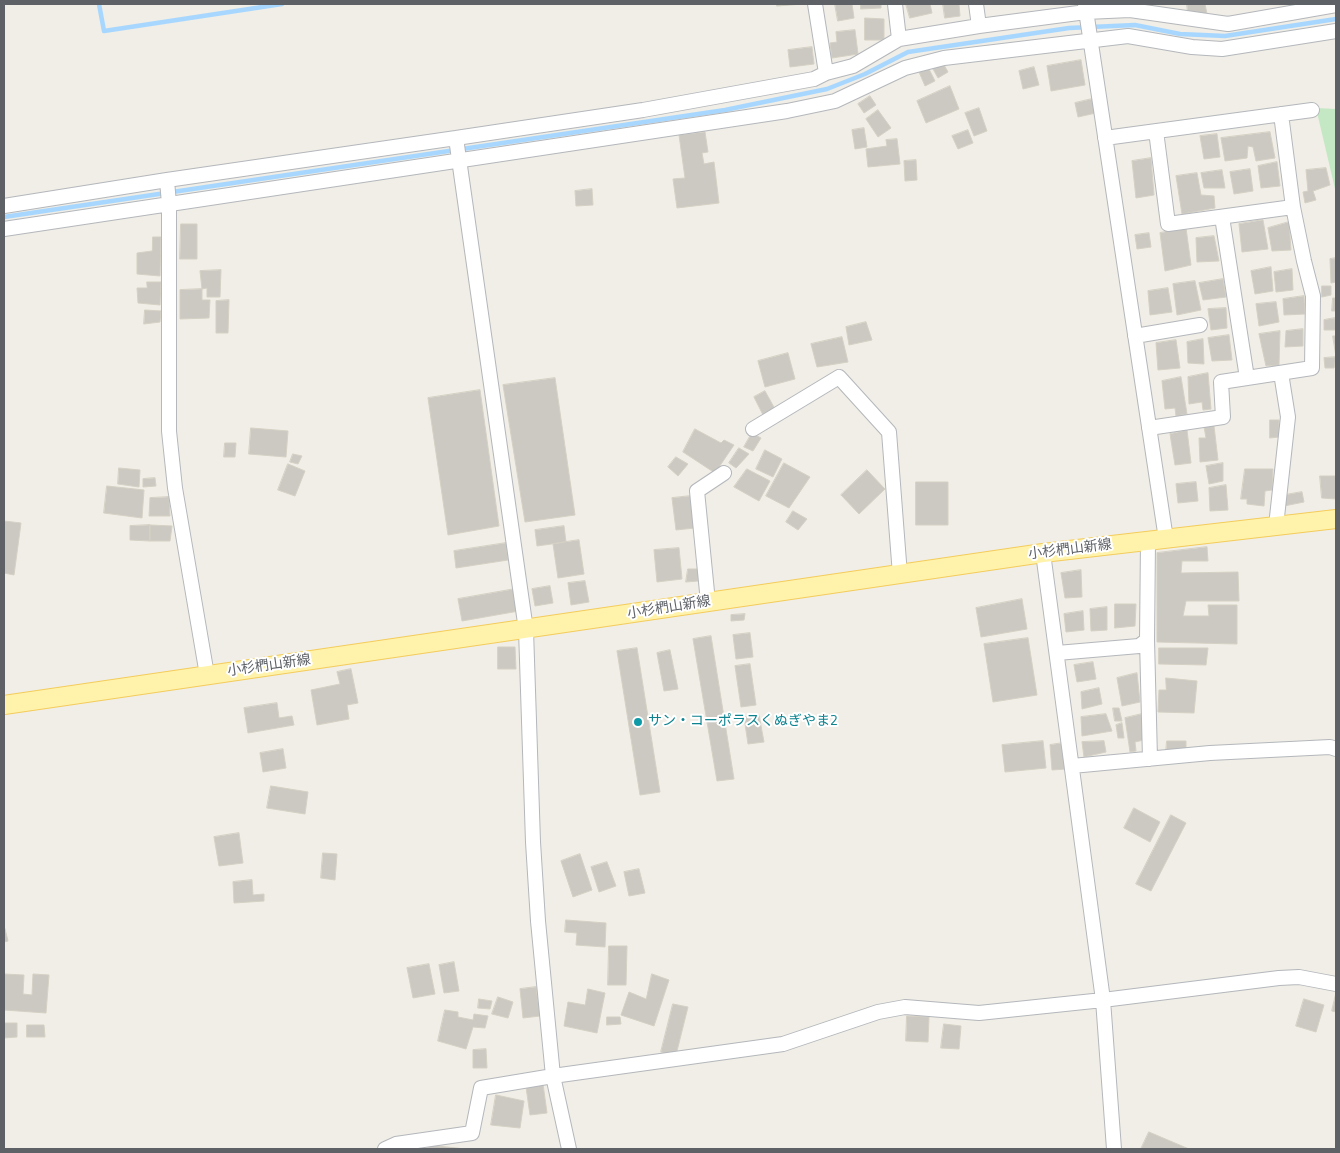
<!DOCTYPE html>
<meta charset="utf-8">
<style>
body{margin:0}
#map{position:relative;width:1340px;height:1153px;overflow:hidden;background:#f0eee6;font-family:"Titillium Web",sans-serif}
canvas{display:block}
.frame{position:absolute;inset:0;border:5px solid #5e6267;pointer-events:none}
</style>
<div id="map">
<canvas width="1340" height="1153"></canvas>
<div class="frame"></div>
</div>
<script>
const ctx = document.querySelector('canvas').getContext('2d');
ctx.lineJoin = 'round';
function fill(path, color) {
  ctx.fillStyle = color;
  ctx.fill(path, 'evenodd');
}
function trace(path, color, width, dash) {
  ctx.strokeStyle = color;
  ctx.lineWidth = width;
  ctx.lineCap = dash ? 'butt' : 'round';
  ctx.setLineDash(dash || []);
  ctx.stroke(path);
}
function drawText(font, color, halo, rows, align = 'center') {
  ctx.font = font + ' "Titillium Web","Noto Sans JP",sans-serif';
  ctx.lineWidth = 4;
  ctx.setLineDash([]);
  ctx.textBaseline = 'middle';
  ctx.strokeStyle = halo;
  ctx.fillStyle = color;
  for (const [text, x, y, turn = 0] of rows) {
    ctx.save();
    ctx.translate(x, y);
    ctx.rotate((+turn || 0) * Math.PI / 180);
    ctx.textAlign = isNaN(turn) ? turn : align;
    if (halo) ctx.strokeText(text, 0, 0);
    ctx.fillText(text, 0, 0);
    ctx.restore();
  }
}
fill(new Path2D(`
 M1316,108L1336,109V193Z`), '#c3e8c3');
trace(new Path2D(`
 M99,4L104,31L282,4
 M4,217L725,110L827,89L865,74L908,52L1069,28L1135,25L1180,34L1225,36L1336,19`), '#a7d7ff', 4.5);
const building = new Path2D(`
 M777,4H803L777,6Z
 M835,4H852L854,18L838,21Z
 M861,4H881V8L861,9Z
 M906,4H930L932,13L910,18Z
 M943,4H962H959L960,16L945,18Z
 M1187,4H1205L1207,14L1188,13Z
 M865,18L884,19V40H865Z
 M855,30L858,54L832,58L830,43L837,42L836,32Z
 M812,47L814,64L790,67L788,50Z
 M1081,60L1085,85L1051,91L1047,66Z
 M943,63L948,72L938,78L933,69Z
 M928,67L935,81L925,86L919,72Z
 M1034,67L1039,85L1023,89L1019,71Z
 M950,86L959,109L926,123L917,101Z
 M870,96L876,105L864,113L858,104Z
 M1092,99L1096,113L1078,117L1075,103Z
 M979,108L987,131L974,136L965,113Z
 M878,110L891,128L878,137L866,119Z
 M864,128L867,147L855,149L852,130Z
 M968,130L973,143L958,149L952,136Z
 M705,132L708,152L702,153L704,164L714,162L719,203L677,208L673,179L685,178L679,135Z
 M1270,132L1275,158L1256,161L1253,147L1248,146L1247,158L1225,161L1221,138Z
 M1217,134L1220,157L1204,159L1200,136Z
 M897,139L900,164L868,167L866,149L887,146L886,140Z
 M1151,158L1154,195L1136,198L1132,161Z
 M916,160L917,180L905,181L904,161Z
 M1277,162L1280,186L1261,188L1258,166Z
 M1326,168L1330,185L1313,191L1316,200L1305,203L1303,192L1308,191L1306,170Z
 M1250,169L1253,191L1234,194L1230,172Z
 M1222,170L1225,188H1204L1201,173Z
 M1197,173L1201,195L1214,196L1215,208L1182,214L1176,176Z
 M592,189L593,205L576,206L575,191Z
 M1263,220L1268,249L1242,252L1239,224Z
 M1289,222L1291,250L1272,251L1268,228Z
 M181,224H197V259H180Z
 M1186,228L1191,265L1165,271L1160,233Z
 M1149,233L1151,247L1137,249L1135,235Z
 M1214,236L1219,261L1197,262L1196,238Z
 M153,237H161L160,276L137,274V253L152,251Z
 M1336,258V282L1331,283L1330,259Z
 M1271,267L1273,291L1255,294L1251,271Z
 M1292,269L1293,290L1276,292L1274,272Z
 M221,270L220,297H207V288L202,289L200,271Z
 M1223,279L1226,297L1203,300L1199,283Z
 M1195,281L1201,310L1177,315L1173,284Z
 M147,282H161L160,305L138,303L137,288H147Z
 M1322,286H1331V295L1322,297Z
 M1168,288L1172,312L1150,315L1148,291Z
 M202,289V300H210L209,318L180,319V290Z
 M1304,296L1305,314L1284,315L1283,299Z
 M1333,298H1336V311H1332Z
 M229,300L228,333H216V301Z
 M1276,302L1279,322L1259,326L1256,304Z
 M1226,308L1227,328L1211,330L1208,309Z
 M145,310L161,311L160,322L144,324Z
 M1335,318L1336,330H1324V320Z
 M866,322L872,340L849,345L846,327Z
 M1303,329V346L1285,347L1286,331Z
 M1280,331L1279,365L1266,366L1259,334Z
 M1229,335L1232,360L1212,361L1208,338Z
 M1333,336H1336V360V357Z
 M842,337L848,362L817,367L811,344Z
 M1203,339L1204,364L1188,363L1187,342Z
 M1176,340L1180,368L1158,370L1156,343Z
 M788,353L795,379L765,387L758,361Z
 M1336,357L1334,368H1325L1324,358Z
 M1208,373L1211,409L1203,410L1202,402L1189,404L1188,377Z
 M1181,377L1187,414L1176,416L1175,408L1165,409L1162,381Z
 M555,378L575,515L525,522L503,385Z
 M480,390L499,526L448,535L428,398Z
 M765,391L775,409L763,415L754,397Z
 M1270,420H1279V437L1270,438Z
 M1214,426L1218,460L1200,462L1199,438H1206L1204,427Z
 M251,428L288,431L286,457L249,454Z
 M695,429L721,443L724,440L734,445L715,473L683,452Z
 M1187,430L1191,463L1175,465L1170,434Z
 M752,433L761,438L753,451L744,447Z
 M225,443H236L235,457H224Z
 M739,448L749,454L736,468L729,463Z
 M765,450L782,459L773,477L756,469Z
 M293,454L302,456L298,464L290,462Z
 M676,457L688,464L678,476L668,467Z
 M784,463L810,477L789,508L766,496Z
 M1223,463V481L1209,484L1206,466Z
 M288,464L305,471L295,496L278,490Z
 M119,468L140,470L139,487L118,484Z
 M747,469L770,481L759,501L734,487Z
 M1245,469H1273L1272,490L1265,491L1264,506L1247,504V499H1241Z
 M867,470L885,489L859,514L841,495Z
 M1320,476H1336V499L1322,498Z
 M155,478L156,486L143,487V479Z
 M916,482H948V525H916Z
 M1196,482L1198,501L1178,503L1176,484Z
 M1226,485L1228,510L1210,511L1209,488Z
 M107,486L144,490L142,518L104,513Z
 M1302,492L1304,502L1284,506L1285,495Z
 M691,496L695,528L676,530L672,498Z
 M169,497L170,516H149L150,498Z
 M793,511L807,519L798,530L786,522Z
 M4,521L21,523L14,575L4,573Z
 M150,525L172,526L170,541H150Z
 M150,525V541L130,540V526Z
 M564,526L566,542L537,546L535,530Z
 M579,540L584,574L558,578L553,544Z
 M506,543L508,560L456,568L454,551Z
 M1207,547L1208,561H1182L1181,573L1238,572L1239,601H1186L1183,616H1209L1208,605H1237V644L1157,642V553Z
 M679,548L682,579L657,582L654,550Z
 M688,569H698V581L686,582Z
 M1081,570L1082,597L1065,598L1061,573Z
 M585,581L589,602L571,605L568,583Z
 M550,586L553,603L535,606L532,589Z
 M515,589L519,611L462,621L458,599Z
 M1022,599L1027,629L981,637L976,608Z
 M1115,604H1136L1135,626L1115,628Z
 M1107,607V630L1091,631L1090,609Z
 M1083,611L1084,630L1066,632L1064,614Z
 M745,614L744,620L731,621V615Z
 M750,633L753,657L736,659L733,635Z
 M711,636L734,779L717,781L693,639Z
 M1028,638L1037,695L993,702L984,644Z
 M498,647H515L516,669H498Z
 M637,648L660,792L640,795L617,651Z
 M1159,648H1208L1206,665L1159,664Z
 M670,650L678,689L664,691L657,653Z
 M1093,662L1096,679L1077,682L1074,665Z
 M750,664L756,705L741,707L735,666Z
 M351,669L358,703L347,705L349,719L317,725L311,690L340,684L337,672Z
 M1137,673L1140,702L1122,706L1117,678Z
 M1166,678L1197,681L1194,713L1158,712L1159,690H1166Z
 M1099,688L1102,704L1082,709L1081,692Z
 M277,703L279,718L292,716L294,725L248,733L244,708Z
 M1113,708H1119L1122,721H1115Z
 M1106,714L1112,731L1082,736L1081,717Z
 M1142,714L1144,740L1135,742L1136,751L1130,752L1125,718Z
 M759,715L764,742L748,744L744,717Z
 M1122,723L1124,738H1118L1116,725Z
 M1043,741L1046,768L1005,772L1002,745Z
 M1104,741L1106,752L1084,757L1082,742Z
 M1167,741H1186V749L1166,752Z
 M1063,743L1067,769L1052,770L1050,745Z
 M283,749L286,768L263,772L260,753Z
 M271,786L308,792L305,814L267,808Z
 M1134,808L1160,822L1150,842L1124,828Z
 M1171,815L1186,823L1151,891L1136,884Z
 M239,833L243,863L219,866L214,837Z
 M323,853L337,854L335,880L321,878Z
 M580,854L592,890L573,897L561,861Z
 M607,862L616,886L599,892L591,867Z
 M639,869L645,893L629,896L624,872Z
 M252,880L253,895L264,894V901L234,903L233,882Z
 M566,920L606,923L605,947L576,945L577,933L565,932Z
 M5,929L8,941L4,942V930Z
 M609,946H627L626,985H608Z
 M454,962L459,991L444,993L439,965Z
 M429,964L435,994L413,998L407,968Z
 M4,974L24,975L23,994L32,995L33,974L49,975L46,1013L4,1010Z
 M652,974L669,980L654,1026L621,1015L629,992L646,999Z
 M536,987L540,1016L523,1018L520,989Z
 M588,989L605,993L597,1033L564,1026L568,1002L585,1005Z
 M1336,993V1012L1332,1011Z
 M498,997L513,1002L508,1018L492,1014Z
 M479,999L492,1001L490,1009L478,1008Z
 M1304,999L1324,1005L1316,1032L1296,1026Z
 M673,1004L688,1007L676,1055L661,1052Z
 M445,1010L458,1012V1017L473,1020L474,1014L488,1016L485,1028L473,1027L466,1049L438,1041Z
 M907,1016L929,1017L928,1042L906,1041Z
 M607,1017H620L621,1024L607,1025Z
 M4,1023H17V1037L4,1038Z
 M944,1024L961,1026L959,1049L941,1048Z
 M27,1025H44L45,1037H27Z
 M486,1049L487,1068H473V1050Z
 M543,1084L547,1113L530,1115L526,1087Z
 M496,1095L524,1101L520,1128L491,1125Z
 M1149,1132L1189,1149H1141Z
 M429,1145L465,1149H428Z`);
fill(building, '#ccc9c3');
trace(building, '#d5d0c4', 1);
const minor = new Path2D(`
 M815,4L826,73L853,66L899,39
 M895,4L899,39L979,26L1086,12L1130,10L1228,24L1336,5
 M976,4L979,26
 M1085,4L1166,539
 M1156,131L1168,224L1293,207L1281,114
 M456,138L643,110L814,79L826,73
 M1105,138L1312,110
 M167,180L456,138L526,630L533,842L538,921L553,1076L569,1149
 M4,206L167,180L169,204V431L175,488L207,675
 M1222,217L1247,378L1312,368L1313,296L1304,261L1293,207
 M4,229L787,111L835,101L905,68L944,58L1128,36L1192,47L1222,49L1336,31
 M1135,336L1200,325
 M1149,428L1223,417L1221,382L1247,378
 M753,429L839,377L889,432L900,575
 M1276,526L1288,417L1281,373
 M1043,553L1103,1000L1114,1149
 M708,602L697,491L724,473
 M1147,640L1150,759
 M1057,653L1139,646L1147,640L1148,541
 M1072,766L1210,753L1330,747L1336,749
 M385,1149L396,1144L472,1133L481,1088L553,1076L783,1044L878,1012L905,1007L979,1013L1103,1000L1279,978L1299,977L1336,984`);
const major = new Path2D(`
 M4,705L1043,553L1336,519`);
trace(minor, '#b4b7bb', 16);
trace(major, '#f4cc5c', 20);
trace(minor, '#fff', 14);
trace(major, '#fff3ac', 18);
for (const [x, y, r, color] of [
 [638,722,5,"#0f9aa8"]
]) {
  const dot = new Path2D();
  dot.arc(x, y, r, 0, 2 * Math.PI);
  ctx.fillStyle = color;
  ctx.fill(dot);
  trace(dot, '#fff', 2);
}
drawText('14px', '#5e6267', '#fff', [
 ["小杉椚山新線",1070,550,-7],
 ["小杉椚山新線",669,608,-9],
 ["小杉椚山新線",269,666,-8]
]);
drawText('14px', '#0d838f', '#fff', [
 ["サン・コーポラスくぬぎやま2",648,722]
], 'left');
</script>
